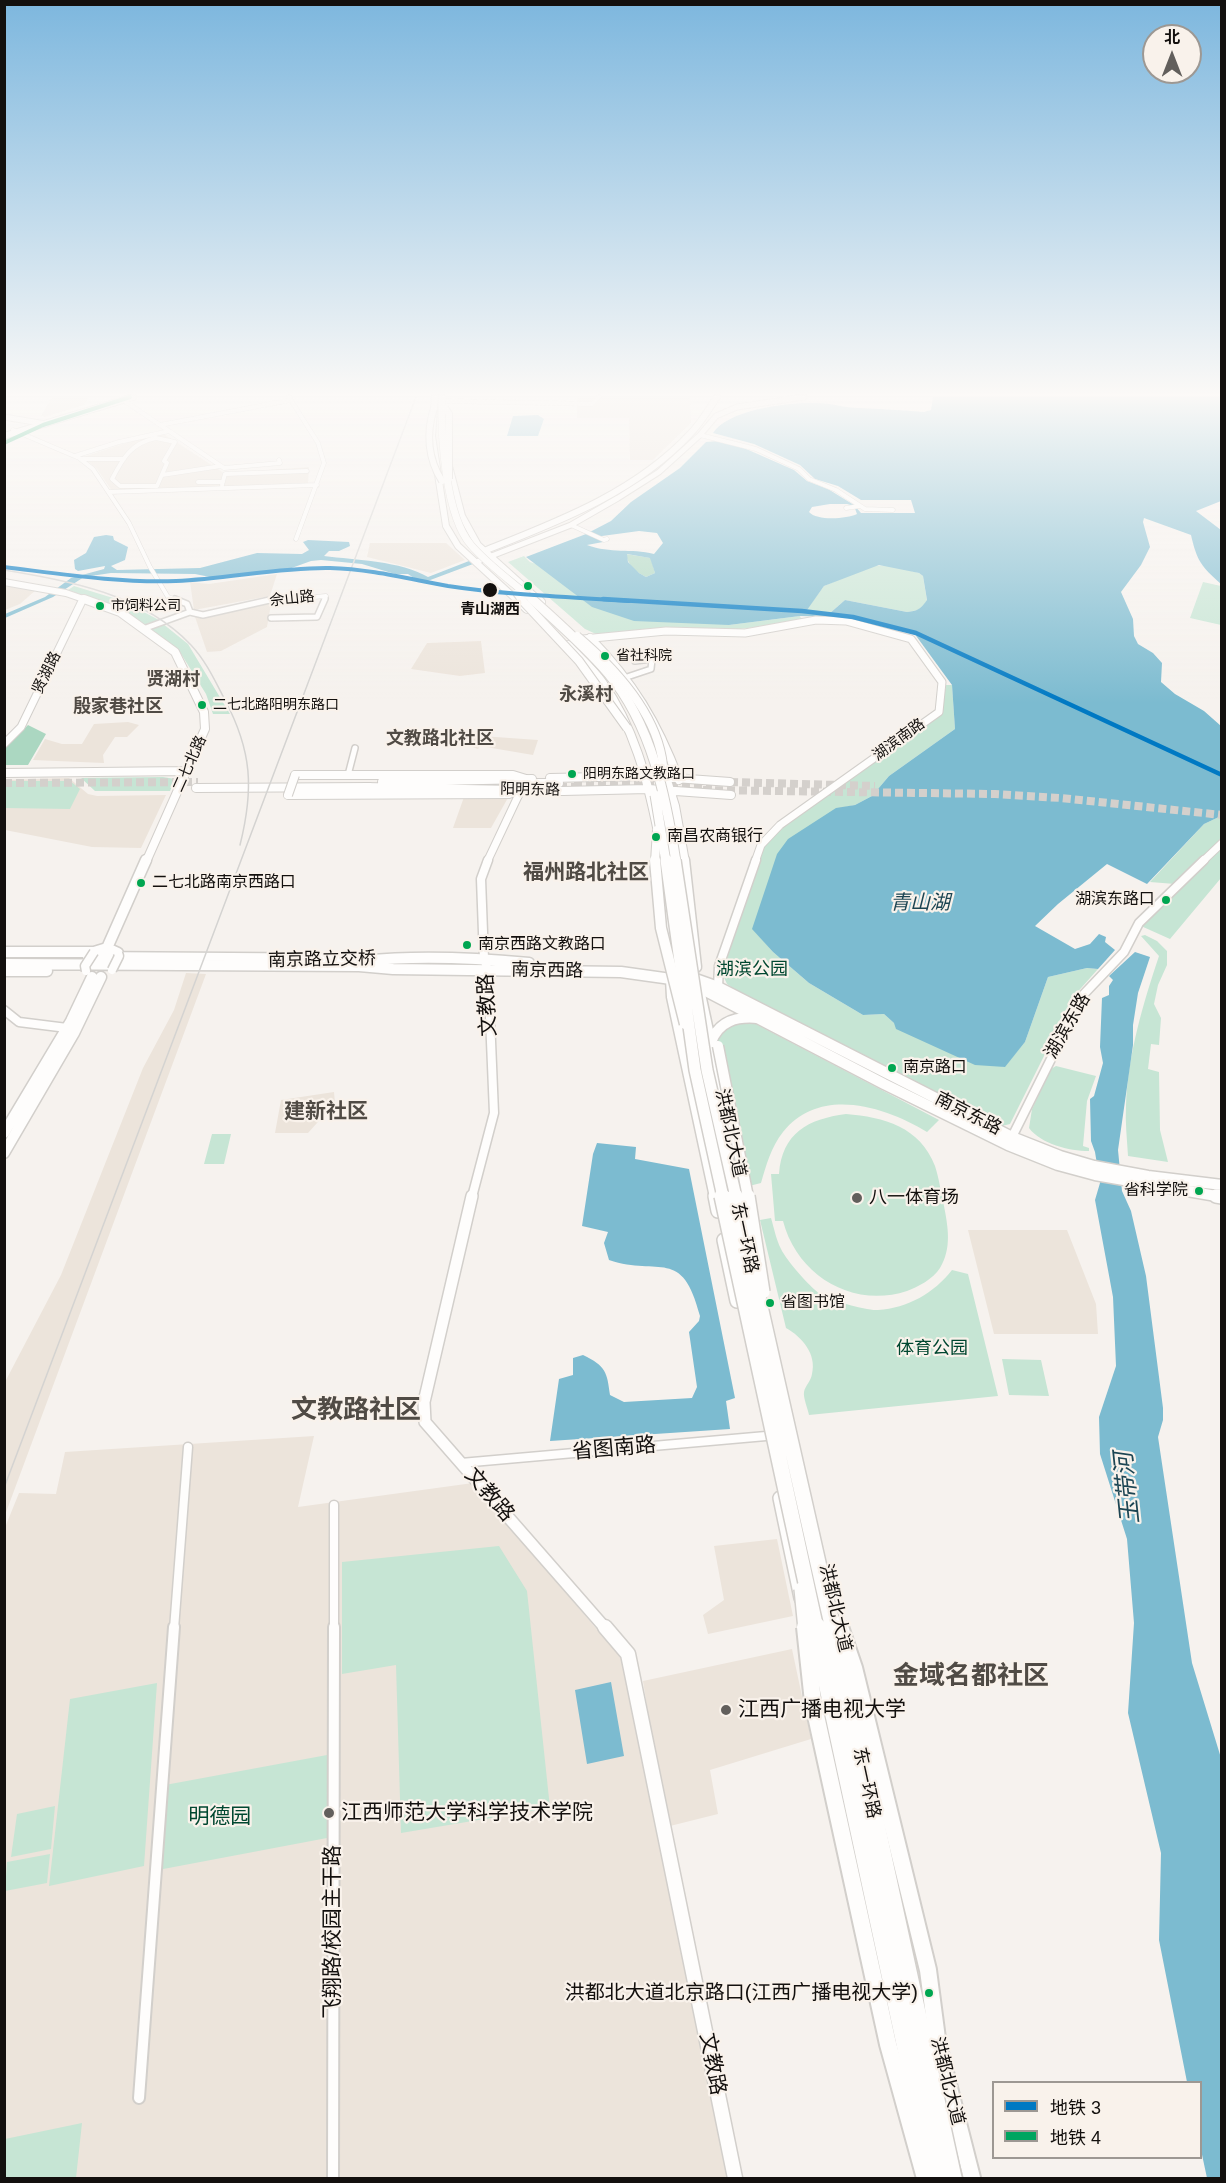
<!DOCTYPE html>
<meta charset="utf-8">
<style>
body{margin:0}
#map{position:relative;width:1226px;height:2183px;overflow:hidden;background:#f6f2ee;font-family:Helvetica,"Noto Sans SC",sans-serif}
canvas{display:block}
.frame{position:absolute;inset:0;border:6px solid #13100e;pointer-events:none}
.legend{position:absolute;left:992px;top:2081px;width:210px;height:78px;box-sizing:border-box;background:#f9f2eb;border:2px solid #9d9893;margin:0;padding:8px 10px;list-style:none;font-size:18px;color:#13100e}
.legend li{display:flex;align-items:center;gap:12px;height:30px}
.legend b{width:30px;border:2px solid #9d9893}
.north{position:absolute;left:1142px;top:24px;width:60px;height:60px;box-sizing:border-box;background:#f9f2eb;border:2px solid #9d9893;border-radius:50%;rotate:0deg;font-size:16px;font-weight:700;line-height:24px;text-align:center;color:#13100e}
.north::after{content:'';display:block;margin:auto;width:21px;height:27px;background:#625f5c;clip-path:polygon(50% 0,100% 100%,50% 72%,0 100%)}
</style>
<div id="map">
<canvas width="1226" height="2183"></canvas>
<div class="frame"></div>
<ul class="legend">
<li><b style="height:8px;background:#0079c3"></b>地铁 3</li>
<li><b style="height:8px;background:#00a560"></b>地铁 4</li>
</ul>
<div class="north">北</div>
</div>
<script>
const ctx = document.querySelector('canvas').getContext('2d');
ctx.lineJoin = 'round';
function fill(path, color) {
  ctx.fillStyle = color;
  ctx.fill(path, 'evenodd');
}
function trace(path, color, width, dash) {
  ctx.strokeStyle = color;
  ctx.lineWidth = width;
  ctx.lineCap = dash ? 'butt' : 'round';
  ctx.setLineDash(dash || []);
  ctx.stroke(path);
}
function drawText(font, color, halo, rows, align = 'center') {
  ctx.font = font + ' Helvetica,"Noto Sans SC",sans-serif';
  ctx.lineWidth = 4.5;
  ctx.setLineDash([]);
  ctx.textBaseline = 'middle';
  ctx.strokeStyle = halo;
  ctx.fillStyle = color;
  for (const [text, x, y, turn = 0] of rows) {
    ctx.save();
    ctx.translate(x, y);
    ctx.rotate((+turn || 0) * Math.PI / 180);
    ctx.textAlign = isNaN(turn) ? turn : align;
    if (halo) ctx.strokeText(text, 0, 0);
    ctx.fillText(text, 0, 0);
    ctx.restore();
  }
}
fill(new Path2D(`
 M52,397H89L84,405L45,417L41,416Z
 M577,397H690L691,423L653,460H630L629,418H577Z
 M164,434L224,473L309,467L308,483L112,491L97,469L83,457L141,438Z
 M370,543H446L465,560L431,573L367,557Z
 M277,574L270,596L194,610L190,582L209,584Z
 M4,586L36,590L20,604L5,610Z
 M272,598L267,627L221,651L207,652L194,614Z
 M481,641L485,673L460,676L411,669L427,643Z
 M128,722L139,725L127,737H115L103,755L104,763L33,760L45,739L62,744H82L94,724Z
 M467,735L538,740L533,755L480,746L478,749L464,744Z
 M69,778L88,794L97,796L166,795L141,848L92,847L5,830L4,780Z
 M509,796L491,828H453L464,797Z
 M186,973L206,974L5,1515V1382L61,1275L143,1068L174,1010Z
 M334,1092L335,1103L308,1133H275L281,1100Z
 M968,1230H1067L1096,1304L1098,1334H994Z
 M314,1436L298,1507L473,1483L622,1659L728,2178H5L4,1530L19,1493L56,1494L65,1452Z
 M777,1539L793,1616L708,1634L703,1615L724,1600L714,1546Z
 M792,1649L811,1739L710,1770L718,1814L666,1827L643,1681Z`), '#ece4db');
fill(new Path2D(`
 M524,556L530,562L729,625L800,616L802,621L725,631L659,629L596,634L585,629L508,562Z
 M888,565L919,573L923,576L927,601C921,609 917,611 907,612L845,600L829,614L806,610L824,586L870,566Z
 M1203,582L1221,586V625L1190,618Z
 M74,586L123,601L157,619L188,644L230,714H213L206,694L178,649L118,608L68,590Z
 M946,685H952L955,729L889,776L872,796L855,805L836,809L753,929L773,952L809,983L863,1015L884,1014L894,1023L1004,1067L1025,1042L1048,977L1087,968L1098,969L1074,996L1010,1124L1002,1126L738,992L727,984L722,973L764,845L794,818L941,712Z
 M163,777L175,779L170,791H95L81,778Z
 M5,781H70L80,789L70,809L5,808Z
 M1221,816V838L1175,884L1150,882L1204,824Z
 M1221,848V878L1170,939L1141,926Z
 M1145,935L1157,941L1167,951V965L1158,985L1154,1004L1161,1018L1159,1045L1151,1044L1148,1069L1159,1072L1160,1130L1168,1162L1128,1156C1127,1139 1125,1122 1126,1105C1128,1054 1143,1004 1159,956L1141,936Z
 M739,1022H752L939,1120L927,1132C884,1106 820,1086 783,1132C771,1147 766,1166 761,1183L749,1186L715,1042L720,1031Z
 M1056,1066L1096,1076L1087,1101L1083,1146L1089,1148V1151C1069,1151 1041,1144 1029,1128L1032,1109L1051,1069Z
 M846,1114C884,1117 920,1127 935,1166C939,1178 941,1193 944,1206C948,1227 952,1248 940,1268C933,1279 918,1287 907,1291C852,1309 797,1275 783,1221H775L771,1174H779C782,1133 808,1119 846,1114Z
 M212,1134H231L224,1164H204Z
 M771,1218C774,1228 776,1239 781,1249C787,1261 809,1286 820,1294C831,1300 866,1311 878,1310C908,1308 934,1293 952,1270L968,1274L998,1396L809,1415C808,1409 803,1398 804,1392C805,1386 811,1381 812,1374C817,1354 802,1337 786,1328L760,1220Z
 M1002,1359L1041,1360L1049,1396L1009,1395Z
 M499,1546L527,1591L550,1808L401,1833L396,1665L342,1674V1562Z
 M157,1683L144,1866L49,1886L70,1699Z
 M327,1755V1838L158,1870L165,1785Z
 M55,1806L51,1849L11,1857L17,1814Z
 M50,1854L47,1883L5,1891L7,1862Z
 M82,2123L76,2178H5V2139Z`), '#c6e5d4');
fill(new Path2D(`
 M626,554L651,558L655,573L646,577C636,572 628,566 626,554Z
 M28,725L46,734L28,765H5V748Z`), '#abd7c1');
fill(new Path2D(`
 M933,397H1221V501L1196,511L1221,530V584C1201,566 1197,561 1191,535L1144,518L1143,522L1150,547L1141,565L1121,592L1133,619L1134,636L1138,644L1153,653L1162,663L1161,682L1175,694L1204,711L1221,726V816L1204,824L1147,884L1107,864L1058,904L1035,926L1075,949L1090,944L1099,934L1106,937L1105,942L1115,950L1098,969L1087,968L1048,977L1025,1042L1005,1067L975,1065L896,1029L894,1023L884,1014L863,1015L809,983L773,952L752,929L777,854L788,839L836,808L855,805L872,796L889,776L955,729L952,685L914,633L845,617L800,616L729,625L634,621L592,607L526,557L586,534L611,521L631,502L680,468L706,442L718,441L744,448L794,470L807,481L828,489L854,505L861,513H915L911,500H861L838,486L815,479L800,465L754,444L713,433C728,409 790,402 817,403C831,403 845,408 859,408C881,409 902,410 924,412L931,410ZM830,504H847L854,506L857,514C846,519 817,521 809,512L812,507ZM639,531L657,533L663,543L654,554C631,548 611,554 587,545L603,542L598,537L602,536ZM627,554L650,558L655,573L646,577L639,573L628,562ZM879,565L919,573L923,576L927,600C921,609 917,611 907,612L845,600L829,614L807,610L824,586Z
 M538,415L544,419L538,436H507L513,416Z
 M106,535L113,536L114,540L128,547L125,560L111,566L117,570L200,568L257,553L302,554L309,550L303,542L308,540L349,542L350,546L339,551H329L324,556C356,560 401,561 428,577L469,561L473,564L425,582L417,580L408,574H395L362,564L321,560L311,561L286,570L259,572L220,579L195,574L111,573L84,577L53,597L5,618V614L45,597L71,578L104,569L105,566L78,571L75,569L74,560L86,553L94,537Z
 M1135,952L1150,957L1138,993L1133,1025V1045L1118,1150L1122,1191L1131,1211L1146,1276L1163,1408V1420L1158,1437L1192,1663L1221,1758V2178H1207L1201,2150L1200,2082H1187L1159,1940L1161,1853L1128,1713L1134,1623L1127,1539L1100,1454L1099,1417L1116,1366L1113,1297L1095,1200L1100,1183L1095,1152L1091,1141L1090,1099L1094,1096L1103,1063L1100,1047L1102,998L1109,995V986L1113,980L1109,976Z
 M597,1143L636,1147L635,1159L689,1169L735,1398L726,1401L730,1429L550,1441L559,1379L573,1375V1358L583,1355C606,1366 607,1372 610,1395L624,1402L692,1398L697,1387L689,1332L699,1321L700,1316C682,1246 660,1277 609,1260L604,1243L608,1232L582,1226L593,1154Z
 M611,1682L624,1756L587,1764L575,1690Z`), '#7cbbd0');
trace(new Path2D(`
 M730,782L875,786
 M4,783L198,782
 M574,783L712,786
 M559,787H583
 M703,790L995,794L1061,798L1222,815`), '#d4d0cc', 8, [8, 4]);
const minorFar3 = new Path2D(`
 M289,397L318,443L324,463L296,539
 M123,400L224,468L280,463L279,460
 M445,401L592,404L599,397
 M160,425L291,400
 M13,430L79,458L93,469L129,523L150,567L168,597L179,601
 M700,435L756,449L799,469L809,479L836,490L865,509L893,510
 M156,438L175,442L164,461L167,463L157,486H120L112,479C123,458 131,443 156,438Z
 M75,456L119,442L169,431
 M81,459H124
 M162,475L221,466
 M198,482H223
 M222,485L225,474L307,471
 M109,492L317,485
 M846,508L860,506
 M571,525L604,540L607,539
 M267,601L326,596L324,601`);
const minorFar2 = new Path2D(`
 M175,599L187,604L190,612L203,615L274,599
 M271,618L317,617L325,599
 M143,629L190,612
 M627,677L651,669L652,659L635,661
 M348,775L355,748`);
const minorFar1 = new Path2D(`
 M461,1463L766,1436
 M174,1629L188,1447
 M334,1629V1505`);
const minor = new Path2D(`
 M139,2098L174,1627
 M333,2178L334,1627`);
const tertiaryFar4 = new Path2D(`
 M4,417L46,424
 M476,562L571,525L618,498L659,472L700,435L716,416L737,407L804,397`);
const tertiaryFar3 = new Path2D(`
 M583,639L666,631L745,633L816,620L846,621L911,639L942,682L939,712L780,825L761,845L755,862
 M4,744L21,727L83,599
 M487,862L521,790
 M1202,862L1222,843`);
const tertiaryFar2 = new Path2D(`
 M87,956L373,958
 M718,987L719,966L756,860
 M4,1010L19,1022L67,1028
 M1009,1143L1083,995L1124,952L1139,923L1204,860
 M472,1197L494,1113L488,970L484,959L481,879L488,860`);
const tertiaryFar1 = new Path2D(`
 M472,1196L424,1402L425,1422L606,1629`);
const tertiary = new Path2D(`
 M605,1627L628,1654L735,2178`);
const secondaryFar3 = new Path2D(`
 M484,551C557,522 635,493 690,434C701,423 708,410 717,397
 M4,582L66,593L89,601`);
const secondaryFar2 = new Path2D(`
 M84,599L120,612L175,652L204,712L205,729L146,862
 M590,638C633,682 657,722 679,780
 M4,773L187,771
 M295,775H513L526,779
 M288,795L509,794L518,791`);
const secondaryFar1 = new Path2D(`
 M107,948L146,860
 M4,952H94L107,948L118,953
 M365,961C419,955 475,958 529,963
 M4,964L359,966L393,969L621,972L671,979L700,988L884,1084L1008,1145L1058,1165L1095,1175L1222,1197
 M4,971H47
 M687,976L718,987L1012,1137L1060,1156L1094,1166L1148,1176L1222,1185
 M4,1133L71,1021L92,977
 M4,1153L74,1033L101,977`);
const secondary = new Path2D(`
 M1216,1196L1222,1197`);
const primaryFar4 = new Path2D(`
 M435,397L432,436L446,526L458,546L518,601
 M4,436L133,397
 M449,466L462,516L478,545L540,601`);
const primaryFar3 = new Path2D(`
 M517,599L527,609
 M538,599L541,602
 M568,645C579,657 593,669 602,682C634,727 647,778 658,832
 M659,755L675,806L685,862
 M550,778L647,776L730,782
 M382,782L532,779
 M526,783H559
 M365,787L563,791L648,789L731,795
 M196,788L370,787`);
const primaryFar2 = new Path2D(`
 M684,860L696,967
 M662,868L669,948
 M671,979L672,997L715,1197
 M700,994L735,1155
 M711,1042C719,1021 736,1016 758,1018`);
const primaryFar1 = new Path2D(`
 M715,1196L718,1211
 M724,1240L737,1301
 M780,1498L801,1598`);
const primary = new Path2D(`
 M937,2041L972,2178`);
trace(minorFar3, '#d2cfcb', 5);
trace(minorFar2, '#d2cfcb', 8);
trace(minorFar1, '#d2cfcb', 11);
trace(minor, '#d2cfcb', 14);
trace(tertiaryFar4, '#d2cfcb', 7);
trace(tertiaryFar3, '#d2cfcb', 9);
trace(tertiaryFar2, '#d2cfcb', 11);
trace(tertiaryFar1, '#d2cfcb', 14);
trace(tertiary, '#d2cfcb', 17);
trace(secondaryFar3, '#d2cfcb', 8);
trace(secondaryFar2, '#d2cfcb', 10);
trace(secondaryFar1, '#d2cfcb', 13);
trace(secondary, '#d2cfcb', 16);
trace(primaryFar4, '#d2cfcb', 8);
trace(primaryFar3, '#d2cfcb', 10);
trace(primaryFar2, '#d2cfcb', 13);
trace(primaryFar1, '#d2cfcb', 16);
trace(primary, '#d2cfcb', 20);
trace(minorFar3, '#fefdfc', 4);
trace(minorFar2, '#fefdfc', 5);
trace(minorFar1, '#fefdfc', 8);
trace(minor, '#fefdfc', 10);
trace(tertiaryFar4, '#fefdfc', 5);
trace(tertiaryFar3, '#fefdfc', 7);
trace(tertiaryFar2, '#fefdfc', 8);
trace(tertiaryFar1, '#fefdfc', 11);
trace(tertiary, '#fefdfc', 14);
trace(secondaryFar3, '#fefdfc', 6);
trace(secondaryFar2, '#fefdfc', 8);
trace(secondaryFar1, '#fefdfc', 10);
trace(secondary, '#fefdfc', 13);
trace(primaryFar4, '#fefdfc', 6);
trace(primaryFar3, '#fefdfc', 8);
trace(primaryFar2, '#fefdfc', 10);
trace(primaryFar1, '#fefdfc', 13);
trace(primary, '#fefdfc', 16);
trace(new Path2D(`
 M4,570C70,581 143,594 191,645C206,661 215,681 225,700C252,751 254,789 240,845
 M4,1488L416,397`), '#d4d3d1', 1.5);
const tertiaryBridge = new Path2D(`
 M112,970L119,956L118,953
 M86,971L85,966L94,952`);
const secondaryBridge = new Path2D(`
 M288,795L295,775`);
const primaryBridgeFar4 = new Path2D(`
 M434,408C426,433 428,459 442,481
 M445,408L449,414V479
 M516,593L522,601`);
const primaryBridgeFar3 = new Path2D(`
 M521,599L579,661L627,728
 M577,636C616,669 657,713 663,765
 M655,862L657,830`);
const primaryBridgeFar2 = new Path2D(`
 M655,860L661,928L685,1024
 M718,1046L748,1197`);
const primaryBridgeFar1 = new Path2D(`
 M748,1196L763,1292
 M801,1589L805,1629
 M839,1623L841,1629`);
const primaryBridge = new Path2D(`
 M805,1627L813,1702L888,2044L925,2178
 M840,1627L854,1668L928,1970L938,2046`);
const trunkBridgeFar4 = new Path2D(`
 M442,397C441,436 445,515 471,545C489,566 514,583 534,601`);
const trunkBridgeFar3 = new Path2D(`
 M532,599C558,623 586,647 608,673C652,725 666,797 676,862
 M655,795L666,862`);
const trunkBridgeFar2 = new Path2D(`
 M666,860L695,1070L723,1197
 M675,860L707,1070L736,1197`);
const trunkBridgeFar1 = new Path2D(`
 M722,1196L816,1629
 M735,1196L833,1629`);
const trunkBridge = new Path2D(`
 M816,1627L935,2178
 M832,1627L952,2178`);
trace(tertiaryBridge, '#d2cfcb', 11, []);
trace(secondaryBridge, '#d2cfcb', 10, []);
trace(primaryBridgeFar4, '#d2cfcb', 8, []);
trace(primaryBridgeFar3, '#d2cfcb', 10, []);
trace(primaryBridgeFar2, '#d2cfcb', 13, []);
trace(primaryBridgeFar1, '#d2cfcb', 16, []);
trace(primaryBridge, '#d2cfcb', 20, []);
trace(trunkBridgeFar4, '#d2cfcb', 8, []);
trace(trunkBridgeFar3, '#d2cfcb', 11, []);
trace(trunkBridgeFar2, '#d2cfcb', 14, []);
trace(trunkBridgeFar1, '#d2cfcb', 18, []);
trace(trunkBridge, '#d2cfcb', 22, []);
trace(tertiaryBridge, '#fefdfc', 8);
trace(secondaryBridge, '#fefdfc', 8);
trace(primaryBridgeFar4, '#fefdfc', 6);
trace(primaryBridgeFar3, '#fefdfc', 8);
trace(primaryBridgeFar2, '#fefdfc', 10);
trace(primaryBridgeFar1, '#fefdfc', 13);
trace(primaryBridge, '#fefdfc', 16);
trace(trunkBridgeFar4, '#fefdfc', 7);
trace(trunkBridgeFar3, '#fefdfc', 9);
trace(trunkBridgeFar2, '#fefdfc', 11);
trace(trunkBridgeFar1, '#fefdfc', 15);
trace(trunkBridge, '#fefdfc', 19);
trace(new Path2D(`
 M4,567C62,574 118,583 176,581C228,579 279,567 330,568C370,569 409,579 448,586C507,595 569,597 629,601`), '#0079c3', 4);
trace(new Path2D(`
 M603,599L802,611L853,617L916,633L1222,775`), '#0079c3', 4.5);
trace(new Path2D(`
 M4,443L43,425L130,397`), '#00a560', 4);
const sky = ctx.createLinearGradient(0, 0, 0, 703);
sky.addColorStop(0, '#7db7de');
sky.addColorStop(0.56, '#fbf9f7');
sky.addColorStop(1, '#fbf9f700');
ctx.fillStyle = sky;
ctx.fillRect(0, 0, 1226, 703);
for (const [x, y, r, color] of [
 [528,586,5,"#00a651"],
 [490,590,8,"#13100e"],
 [100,606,5,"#00a651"],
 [605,656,5,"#00a651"],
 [202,705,5,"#00a651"],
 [572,774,5,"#00a651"],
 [656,837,5,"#00a651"],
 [141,883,5,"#00a651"],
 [1166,900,5,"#00a651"],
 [467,945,5,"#00a651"],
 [892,1068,5,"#00a651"],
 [1199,1191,5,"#00a651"],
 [857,1198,6,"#625f5c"],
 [770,1303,5,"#00a651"],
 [726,1710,6,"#625f5c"],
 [329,1813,6,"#625f5c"],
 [929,1993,5,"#00a651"]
]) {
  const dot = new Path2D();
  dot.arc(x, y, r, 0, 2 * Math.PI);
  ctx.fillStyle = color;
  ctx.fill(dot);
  trace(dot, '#f9f2eb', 2);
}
drawText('14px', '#13100e', '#f9f2eb', [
 ["市饲料公司",111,606],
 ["省社科院",616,656],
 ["二七北路阳明东路口",213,705],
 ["阳明东路文教路口",583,774]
], 'left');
drawText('15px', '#13100e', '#f9f2eb', [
 ["佘山路",292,599,-6],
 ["贤湖路",47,673,-64],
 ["湖滨南路",899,740,-36],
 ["二七北路",190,764,-66],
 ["阳明东路",530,790,1]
]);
drawText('bold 15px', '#13100e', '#f9f2eb', [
 ["青山湖西",490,610]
]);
drawText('16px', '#13100e', '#f9f2eb', [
 ["南昌农商银行",667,837],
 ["二七北路南京西路口",152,883],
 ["湖滨东路口",1155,900,"right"],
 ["南京西路文教路口",478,945],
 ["南京路口",903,1068],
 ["省科学院",1188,1191,"right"],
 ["省图书馆",781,1303]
], 'left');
drawText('bold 18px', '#504b45', '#f9f2eb', [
 ["贤湖村",173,680],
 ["永溪村",586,695],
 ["殷家巷社区",118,707],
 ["文教路北社区",440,739]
]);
drawText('18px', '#13100e', '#f9f2eb', [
 ["南京路立交桥",322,960,-1],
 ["南京西路",547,971,1],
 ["湖滨东路",1068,1026,-60],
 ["南京东路",968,1114,27],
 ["洪都北大道",730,1133,78],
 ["东一环路",744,1238,78],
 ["洪都北大道",835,1608,77],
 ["东一环路",866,1783,78],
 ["洪都北大道",947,2081,76]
]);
drawText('18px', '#004730', '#f9f2eb', [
 ["湖滨公园",752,970],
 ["体育公园",932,1349]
]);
drawText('18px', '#13100e', '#f9f2eb', [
 ["八一体育场",869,1198]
], 'left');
drawText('italic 20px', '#1c4553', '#f9f2eb', [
 ["青山湖",920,903]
]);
drawText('20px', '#13100e', '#f9f2eb', [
 ["洪都北大道北京路口(江西广播电视大学)",918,1993]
], 'right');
drawText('bold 21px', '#504b45', '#f9f2eb', [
 ["福州路北社区",586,873],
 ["建新社区",326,1112]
]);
drawText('21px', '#13100e', '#f9f2eb', [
 ["文教路",488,1005,-93],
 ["省图南路",614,1449,-5],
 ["文教路",489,1495,49],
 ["飞翔路/校园主干路",333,1932,-90],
 ["文教路",712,2064,79]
]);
drawText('21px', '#13100e', '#f9f2eb', [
 ["江西广播电视大学",738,1710],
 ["江西师范大学科学技术学院",341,1813]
], 'left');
drawText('21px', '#004730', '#f9f2eb', [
 ["明德园",220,1817]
]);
drawText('italic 24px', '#1c4553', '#f9f2eb', [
 ["玉带河",1128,1488,-96]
]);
drawText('bold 26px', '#504b45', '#f9f2eb', [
 ["文教路社区",356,1411],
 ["金域名都社区",971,1677]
]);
</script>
